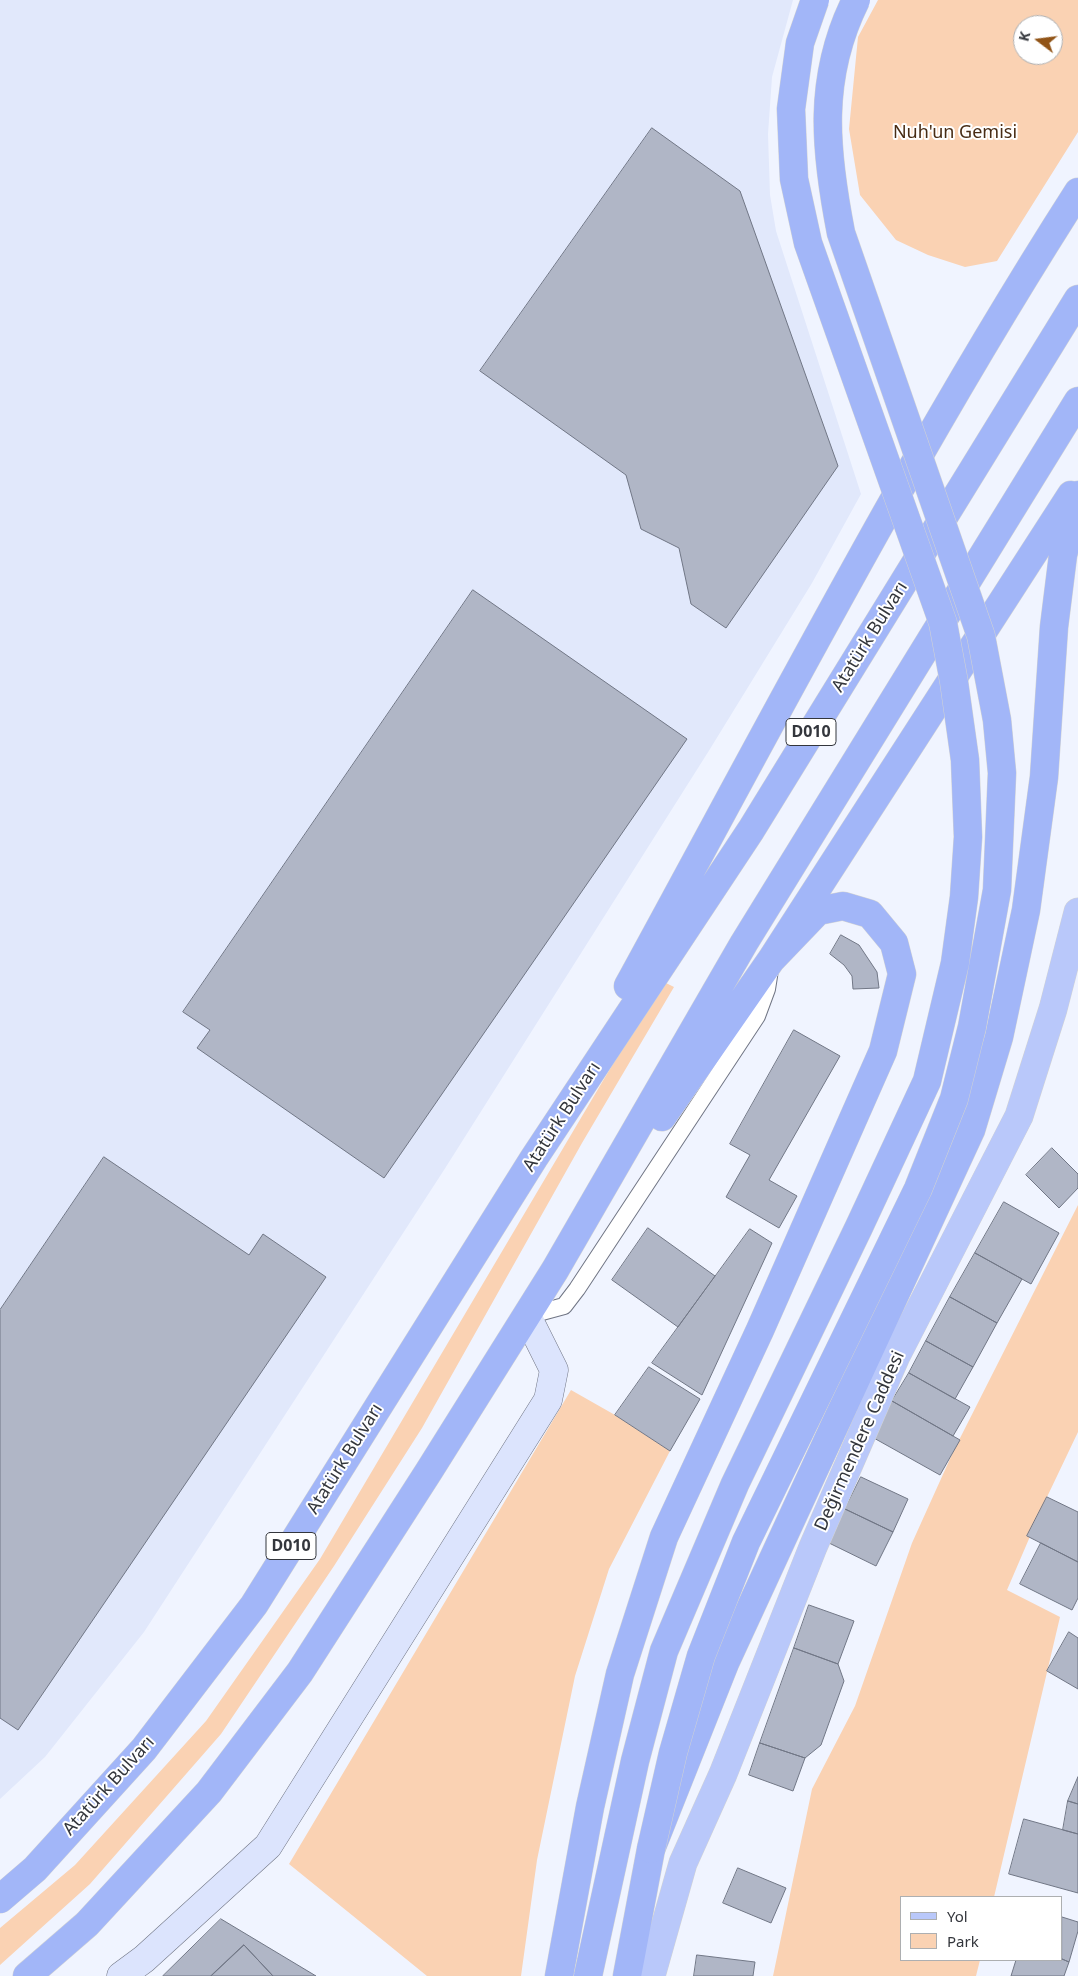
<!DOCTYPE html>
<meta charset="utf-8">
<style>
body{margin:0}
#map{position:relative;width:1078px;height:1976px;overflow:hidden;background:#f0f4ff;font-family:"Noto Sans",sans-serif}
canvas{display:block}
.legend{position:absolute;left:900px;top:1896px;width:162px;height:65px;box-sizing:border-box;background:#fff;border:1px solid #adafb1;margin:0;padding:6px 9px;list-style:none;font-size:15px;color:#33363c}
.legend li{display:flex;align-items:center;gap:10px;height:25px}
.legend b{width:25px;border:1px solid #adafb1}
.north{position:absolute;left:1013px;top:15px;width:50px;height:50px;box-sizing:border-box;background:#fff;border:1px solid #adafb1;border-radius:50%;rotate:285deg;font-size:14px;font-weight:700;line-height:20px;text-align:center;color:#33363c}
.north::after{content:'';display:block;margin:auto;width:18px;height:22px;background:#915417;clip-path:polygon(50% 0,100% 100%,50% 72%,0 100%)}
</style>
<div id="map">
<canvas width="1078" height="1976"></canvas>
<ul class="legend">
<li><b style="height:6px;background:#b9c8fa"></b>Yol</li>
<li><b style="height:14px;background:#fad2b3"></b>Park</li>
</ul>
<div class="north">K</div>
</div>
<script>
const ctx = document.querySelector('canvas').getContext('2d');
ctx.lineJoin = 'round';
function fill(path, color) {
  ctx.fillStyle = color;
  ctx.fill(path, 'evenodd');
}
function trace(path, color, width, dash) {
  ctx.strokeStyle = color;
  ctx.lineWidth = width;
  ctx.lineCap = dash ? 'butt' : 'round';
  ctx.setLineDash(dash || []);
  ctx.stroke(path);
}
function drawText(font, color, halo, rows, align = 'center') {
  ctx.font = font + ' "Noto Sans",sans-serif';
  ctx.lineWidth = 4;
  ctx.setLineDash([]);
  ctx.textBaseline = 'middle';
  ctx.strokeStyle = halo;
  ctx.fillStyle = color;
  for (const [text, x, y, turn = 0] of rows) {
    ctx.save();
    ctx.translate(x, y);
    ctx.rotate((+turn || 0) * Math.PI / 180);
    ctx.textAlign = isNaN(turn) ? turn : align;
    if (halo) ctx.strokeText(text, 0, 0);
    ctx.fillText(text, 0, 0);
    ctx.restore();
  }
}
fill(new Path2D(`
 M0,0H793L772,77L768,134L770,195L776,231L861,494L812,583L710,749L444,1170L144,1632L45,1757L0,1799Z`), '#e1e8fb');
fill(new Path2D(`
 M878,0H1078V132L997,261L965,267L928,255L896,240L860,195L849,129L858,37ZM1023,25H1053V55H1023Z
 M662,981L674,987L582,1143L422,1428L334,1566L221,1734L90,1884L0,1965V1928L75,1865L206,1721L320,1559Z
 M1078,1205V1432L1047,1497L1007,1590L1060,1617L994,1897H902V1960H980L976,1976H773L812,1789L855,1706L912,1543L954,1450Z
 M571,1390L615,1415L670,1451L609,1569L575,1676L537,1860L521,1976H427L289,1864Z`), '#fad2b3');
const building = new Path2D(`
 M652,128L740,191L838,466L726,628L691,604L679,548L641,529L626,475L480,371Z
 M473,590L687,739L384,1178L197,1048L210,1030L183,1012Z
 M841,935L859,945L877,972L879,988L853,989L852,976L844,965L830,954Z
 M794,1030L840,1056L769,1180L797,1196L779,1228L726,1197L750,1155L730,1144Z
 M1052,1148L1078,1174V1188L1059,1208L1026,1175Z
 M104,1157L249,1255L263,1234L326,1277L18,1730L0,1718V1310Z
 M1004,1202L1059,1233L1031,1284L975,1253Z
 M648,1228L715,1276L678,1327L612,1280Z
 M750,1229L772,1243L702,1395L652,1363Z
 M975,1253L1022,1279L997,1323L950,1297Z
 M950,1297L997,1323L973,1367L926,1341Z
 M926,1341L973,1367L955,1399L909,1373Z
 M649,1367L700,1399L670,1451L615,1415Z
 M909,1373L970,1407L953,1436L892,1401Z
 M892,1401L960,1440L940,1475L872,1437Z
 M861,1477L908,1499L893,1532L845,1509Z
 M1047,1497L1078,1512V1562L1027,1536Z
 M845,1509L893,1532L876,1566L829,1543Z
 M1041,1543L1078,1562V1598L1072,1610L1020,1584Z
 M809,1605L854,1621L838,1664L794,1648Z
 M1069,1632L1078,1638V1689L1047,1671Z
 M794,1648L838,1664L844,1681L821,1745L805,1758L760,1743Z
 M760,1743L805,1758L793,1791L749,1775Z
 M1078,1777V1804L1068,1801Z
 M1068,1801L1078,1804V1834L1063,1830Z
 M1024,1819L1078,1834V1893L1009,1874Z
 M738,1868L786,1888L771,1923L723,1903Z
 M1062,1917L1078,1922V1931L1069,1962L1062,1959Z
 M221,1919L316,1976H273L244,1945L211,1976H163Z
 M244,1945L273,1976H211Z
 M697,1955L755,1962L753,1976H694Z
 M1062,1959L1069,1962L1064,1976H1011L1016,1960Z`);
fill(building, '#b0b6c6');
trace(building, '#717786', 1);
const service = new Path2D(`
 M527,1316L564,1306L577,1289L757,1016L767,989L770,970`);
const secondary = new Path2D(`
 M121,1976L144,1959L268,1846L548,1400L554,1370L527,1316`);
const primary = new Path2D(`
 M651,1976L683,1863L723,1774L813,1547L896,1356L1019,1116L1053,1009L1078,912`);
const trunk = new Path2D(`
 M628,986C774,719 914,448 1078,192
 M662,1117L771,960L1071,495
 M0,1899L35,1869L144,1749L254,1605L534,1158L751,830L1078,299
 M27,1976L87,1924L209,1792L300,1672L429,1471L555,1270L744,943L1078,401
 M559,1976L590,1807L620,1674L664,1537L760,1330L883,1051L902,974L894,943L870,914L843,906L818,911L771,960
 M627,1976L651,1849L725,1663L971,1130L999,1037L1026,910L1044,777L1054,627L1063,555L1078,495`);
trace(service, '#707584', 18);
trace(secondary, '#707584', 29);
trace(primary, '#d2d3d4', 29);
trace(trunk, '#d2d3d4', 29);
trace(service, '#fff', 16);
trace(secondary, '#dce4fd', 28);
trace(primary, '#b9c8fa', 28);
trace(trunk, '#a2b6f8', 28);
const trunkBridge = new Path2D(`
 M651,1849L673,1753L701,1656L746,1542L918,1189L954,1099L972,1027L997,890L1002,773L997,720L981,636L841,233C825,151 817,78 856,0
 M588,1976L635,1761L664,1651L735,1484L859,1227L927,1081L955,963L964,897L968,837L965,760L954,682L943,623L808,243L794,179L791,109L800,43L815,0`);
trace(trunkBridge, '#d2d3d4', 29, []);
trace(trunkBridge, '#a2b6f8', 28);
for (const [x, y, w] of [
 [811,732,50],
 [291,1546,50]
]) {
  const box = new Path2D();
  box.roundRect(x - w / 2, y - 13.5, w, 27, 4);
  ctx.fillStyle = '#fff';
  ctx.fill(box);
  trace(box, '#33363c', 1);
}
drawText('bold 16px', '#33363c', null, [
 ["D010",811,732],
 ["D010",291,1546]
]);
drawText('18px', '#482c14', '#fff', [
 ["Nuh'un Gemisi",955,133]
]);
drawText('18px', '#33363c', '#fff', [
 ["Atatürk Bulvarı",870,637,-58],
 ["Atatürk Bulvarı",562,1117,-57],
 ["Değirmendere Caddesi",860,1441,-66],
 ["Atatürk Bulvarı",345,1459,-58],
 ["Atatürk Bulvarı",109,1786,-48]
]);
</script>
